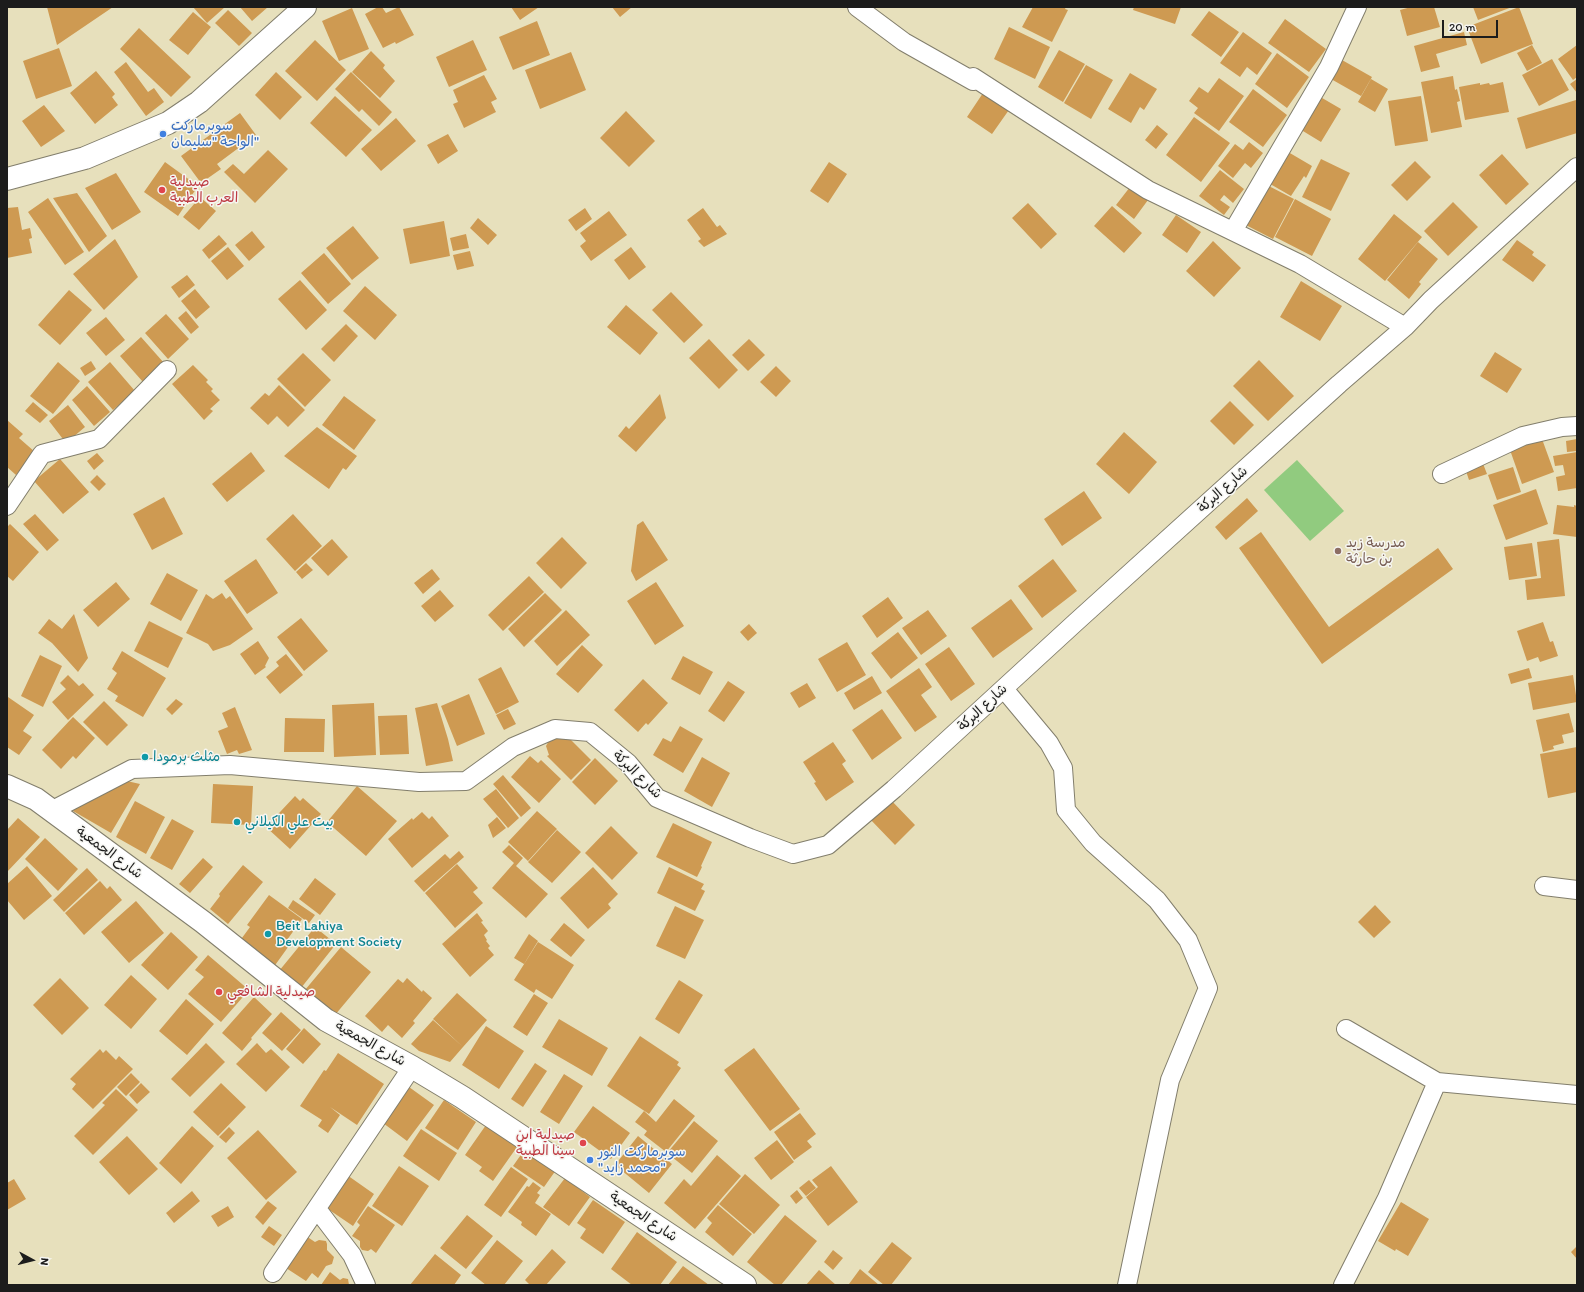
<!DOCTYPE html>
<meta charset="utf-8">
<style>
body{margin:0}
#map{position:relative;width:1584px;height:1292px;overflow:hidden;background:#e7e0bc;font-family:Itim,sans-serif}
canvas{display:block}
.frame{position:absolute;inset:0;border:8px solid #1c1c1c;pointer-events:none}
.north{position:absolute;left:12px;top:1240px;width:40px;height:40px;-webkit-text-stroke:3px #f6f6f2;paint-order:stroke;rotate:97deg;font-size:11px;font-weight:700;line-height:16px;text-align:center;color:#1c1c1c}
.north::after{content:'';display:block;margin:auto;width:14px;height:18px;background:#1c1c1c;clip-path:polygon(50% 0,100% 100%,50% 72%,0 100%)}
.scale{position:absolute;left:1442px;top:20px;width:56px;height:18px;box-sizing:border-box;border:2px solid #1c1c1c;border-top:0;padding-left:5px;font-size:12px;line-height:14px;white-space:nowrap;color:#1c1c1c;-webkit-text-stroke:3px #f6f6f2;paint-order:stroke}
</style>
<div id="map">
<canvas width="1584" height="1292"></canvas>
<div class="frame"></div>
<div class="north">N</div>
<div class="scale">20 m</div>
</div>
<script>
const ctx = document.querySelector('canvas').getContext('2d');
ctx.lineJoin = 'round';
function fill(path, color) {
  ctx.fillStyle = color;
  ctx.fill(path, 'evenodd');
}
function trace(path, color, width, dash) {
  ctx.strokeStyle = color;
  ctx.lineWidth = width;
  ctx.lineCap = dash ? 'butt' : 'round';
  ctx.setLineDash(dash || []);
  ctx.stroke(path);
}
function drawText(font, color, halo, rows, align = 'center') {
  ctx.font = font + ' Itim,"Playpen Sans Arabic",sans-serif';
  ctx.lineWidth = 3;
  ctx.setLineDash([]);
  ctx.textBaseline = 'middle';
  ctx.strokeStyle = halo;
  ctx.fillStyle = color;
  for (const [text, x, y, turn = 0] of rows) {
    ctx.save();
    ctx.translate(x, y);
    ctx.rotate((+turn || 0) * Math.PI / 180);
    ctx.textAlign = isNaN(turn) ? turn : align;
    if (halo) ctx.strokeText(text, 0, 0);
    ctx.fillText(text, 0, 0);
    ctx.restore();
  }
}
fill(new Path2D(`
 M1297,460L1344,511L1310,541L1264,490Z`), '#91cb7f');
fill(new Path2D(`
 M47,7H113L57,45Z
 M193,7H225L207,23Z
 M240,7H268L252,21Z
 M378,7H382L386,13L399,7L414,35L396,44L395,42L383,48L365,14Z
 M511,7H539L520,20Z
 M612,7H632L620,17Z
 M1033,7H1066L1065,9L1068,10L1052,42L1022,27Z
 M1134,7H1181L1175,24L1133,10Z
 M1411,7H1434L1440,27L1407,36L1400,10Z
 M1473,7H1512L1478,20Z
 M1519,7L1533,44L1481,64L1467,27Z
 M352,8L369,49L339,61L322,21Z
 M228,10L252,33L239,46L215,23Z
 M1209,11L1239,32L1221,57L1191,35Z
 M193,12L211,27L188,55L169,40Z
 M1285,19L1326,49L1309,72L1268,43Z
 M537,21L550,55L513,70L499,37Z
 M1009,27L1050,47L1035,79L994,59Z
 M139,28L191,77L171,97L120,49Z
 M1243,32L1272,53L1257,75L1247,67L1240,77L1220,63Z
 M1464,32L1467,45L1436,54L1440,67L1421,72L1414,46Z
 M315,40L346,70L317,101L285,71Z
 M473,40L487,70L449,87L436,57Z
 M1532,45L1542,63L1527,71L1517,53Z
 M1577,45V77L1573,80L1558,59Z
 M59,48L72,86L36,99L23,61Z
 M1059,50L1085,64L1063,102L1038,87Z
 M371,51L385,65L383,68L395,81L380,98L352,72Z
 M571,52L586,90L540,109L525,70Z
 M1277,53L1309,77L1287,108L1255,84Z
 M1552,59L1569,90L1539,106L1522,75Z
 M1342,60L1372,77L1361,96L1331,79Z
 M126,62L148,92L154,88L164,102L146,116L114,72Z
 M1086,65L1113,80L1091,119L1064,103Z
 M96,71L115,94L112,97L118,105L95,124L70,93Z
 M276,72L302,97L280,120L255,95Z
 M351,72L392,112L379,126L362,109L359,112L335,89Z
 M1130,73L1157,89L1144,110L1140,107L1131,123L1108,109Z
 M484,75L497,99L491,102L496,112L464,128L453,104L458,102L453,90Z
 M1453,76L1455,90L1457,89L1460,101L1457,102L1462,127L1431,133L1421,82Z
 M1219,78L1244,96L1219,131L1194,113L1198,108L1189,101L1199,87L1208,93Z
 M1371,79L1388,89L1375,112L1358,102Z
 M1577,79V93L1570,84Z
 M1503,82L1509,112L1465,120L1459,87L1480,83V85L1489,83L1490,85Z
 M1253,89L1287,115L1263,147L1229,122Z
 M985,90L1011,107L992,134L967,117Z
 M1317,95L1341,109L1321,142L1298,128Z
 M335,96L372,130L346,157L310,123Z
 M1421,96L1428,141L1395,146L1388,101Z
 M1576,100L1577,133L1526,149L1517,118Z
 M44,105L65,131L41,147L22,121Z
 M626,111L655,141L629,167L600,138Z
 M240,113L256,135L217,164L221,169L201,183L181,156Z
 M1194,117L1230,143L1201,182L1166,155Z
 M396,118L416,141L381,171L361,149Z
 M1157,125L1168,134L1156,149L1145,140Z
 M448,134L458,151L438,164L427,145Z
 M1249,142L1263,153L1251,168L1245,163L1233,178L1218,166L1235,144L1243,150Z
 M1283,149L1312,166L1306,178L1304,176L1291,196L1265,181Z
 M268,150L288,169L255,203L224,172L233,164L244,174Z
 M1502,154L1529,184L1506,205L1479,175Z
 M1321,159L1350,173L1331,211L1302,197Z
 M1415,161L1431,177L1407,201L1391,185Z
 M165,162L198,186L178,216L144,192Z
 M829,162L847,174L828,203L810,191Z
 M1220,170L1244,189L1233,203L1224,195L1220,200L1230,207L1224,215L1199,196Z
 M116,173L141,212L112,230L85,188Z
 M1263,183L1294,199L1273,239L1242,223Z
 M1130,187L1148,200L1134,219L1116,205Z
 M77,193L107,236L89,252L53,198Z
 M200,197L216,211L199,230L183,217Z
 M48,198L84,252L65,265L28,212Z
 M1295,199L1331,219L1312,256L1275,237Z
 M1453,202L1478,227L1448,256L1424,231Z
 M1028,203L1057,234L1041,249L1012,218Z
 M1112,206L1142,233L1124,253L1094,226Z
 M18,207L22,230L30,228L32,238L29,239L32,253L7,258V208Z
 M585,208L592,219L576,231L568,220Z
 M703,208L717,227L720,225L727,234L704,247L698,241L701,239L687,220Z
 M609,211L627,235L591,261L580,246L586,241L580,233Z
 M1394,214L1422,237L1385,281L1358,259Z
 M1176,215L1201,232L1187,253L1162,235Z
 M478,218L497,235L488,245L470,228Z
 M444,221L450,256L410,264L403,229Z
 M353,226L379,258L352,280L326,248Z
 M252,231L265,247L249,261L235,245Z
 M466,234L469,248L453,251L450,238Z
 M219,235L227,244L209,259L202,250Z
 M115,239L138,277L104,310L73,274Z
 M1517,240L1534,252L1532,255L1546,265L1533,282L1502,260Z
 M1213,241L1241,268L1214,297L1186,271Z
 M1418,242L1438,259L1419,282L1421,284L1409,299L1387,280Z
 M228,247L244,266L227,280L211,261Z
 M631,247L646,267L629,280L614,260Z
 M470,251L474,266L457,270L453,255Z
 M324,253L351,284L328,304L301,273Z
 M187,275L195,285L179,298L171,287Z
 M300,280L327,310L306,330L278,299Z
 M1301,281L1342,306L1320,341L1280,317Z
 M365,286L397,315L375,340L343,311Z
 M195,289L210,307L196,319L181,301Z
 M69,290L92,310L60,345L38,325Z
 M671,292L703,325L684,343L652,310Z
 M626,305L658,333L640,355L607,327Z
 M186,311L199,327L191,334L178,318Z
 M166,314L189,339L168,359L145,333Z
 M106,317L125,340L106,356L86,333Z
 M346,324L358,336L334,362L321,349Z
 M141,337L164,363L143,382L120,356Z
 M709,339L738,370L719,389L689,358Z
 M749,339L765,355L748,371L732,355Z
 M1495,352L1522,369L1507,393L1480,376Z
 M303,353L331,380L305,407L277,379Z
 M1259,360L1294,396L1268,421L1233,386Z
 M91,361L96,369L85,376L80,368Z
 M58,362L80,381L53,414L30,396Z
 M110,362L135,391L113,410L88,382Z
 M193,365L208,380L206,382L213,389L211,391L220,400L210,409L213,411L204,420L172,384Z
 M776,366L791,381L776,397L760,382Z
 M279,385L305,410L288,427L277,416L268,425L250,408L265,393L269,396Z
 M87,386L110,412L94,426L72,400Z
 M660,394L666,418L636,452L618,436L626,426L629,429Z
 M344,396L376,420L354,450L322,425Z
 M1230,401L1254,425L1234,445L1210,421Z
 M33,402L48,415L40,423L25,411Z
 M68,405L85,427L66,443L49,421Z
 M7,420L23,434L19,438L35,452L16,475L7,467Z
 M317,427L357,456L346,470L343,468L329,489L284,456Z
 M1124,432L1157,462L1129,494L1096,464Z
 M1542,439L1554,472L1522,484L1510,450Z
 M1577,439V451L1567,452L1566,441Z
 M251,452L265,471L227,502L212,484Z
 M1577,452V488L1558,491L1556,477L1565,475L1563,465L1555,466L1553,456Z
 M97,453L104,461L94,470L87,461Z
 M60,459L89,492L63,514L34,481Z
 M1482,461L1487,474L1469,480L1465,468Z
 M1513,467L1521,492L1497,500L1488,475Z
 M97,475L106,484L99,491L90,482Z
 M1536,489L1548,524L1506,540L1493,505Z
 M1084,491L1102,518L1062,546L1044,519Z
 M164,497L183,534L152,550L133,514Z
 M1247,498L1258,511L1226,540L1215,527Z
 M1557,505L1574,507V505L1577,506V537L1553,534Z
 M35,514L59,540L47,551L23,524Z
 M293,514L322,546L295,571L266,539Z
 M643,521L668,560L636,581L631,571L637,525Z
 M10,524L39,552L13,581L7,576V527Z
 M1261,532L1329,627L1438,548L1453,569L1322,664L1239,548Z
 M562,537L587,563L561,589L536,563Z
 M332,539L348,557L328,576L311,558Z
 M1559,539L1565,596L1527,600L1525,580L1541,578L1537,542Z
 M1532,543L1537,576L1509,580L1504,547Z
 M256,559L278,593L247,614L224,581Z
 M1053,559L1077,591L1042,618L1018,586Z
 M306,563L313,570L302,579L296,572Z
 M432,569L440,579L423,594L414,583Z
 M167,573L198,590L181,621L150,604Z
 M529,576L544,592L503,631L488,615Z
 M116,582L130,599L98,627L83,610Z
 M656,582L684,626L655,645L627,601Z
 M440,590L454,606L435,622L421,606Z
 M222,593L226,599L230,596L253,629L230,645L213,651L208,644L186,633L206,594L213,599Z
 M545,593L562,610L524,647L508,629Z
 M888,597L903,618L877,638L862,616Z
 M1011,599L1033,629L993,658L971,628Z
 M566,610L590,635L557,666L534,641Z
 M928,610L947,636L921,655L902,628Z
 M74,614L88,658L78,672L52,643L38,633L49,619L62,629Z
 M301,618L328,651L304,671L277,637Z
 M149,621L183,638L168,668L134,651Z
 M1543,622L1550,642L1553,641L1558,656L1540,662L1538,657L1527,661L1517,631Z
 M749,624L757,633L748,641L740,632Z
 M898,632L918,658L891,679L871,653Z
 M258,641L269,658L265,666L266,667L255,675L240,654Z
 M847,642L866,675L837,692L818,659Z
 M582,645L603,665L578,693L556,674Z
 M949,647L975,684L951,701L925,664Z
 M122,651L166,678L143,717L115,701L118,696L107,689L117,673L112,669Z
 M286,654L303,675L280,694L266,677L279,666L276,662Z
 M40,655L62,666L43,707L21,696Z
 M683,656L713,672L700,695L671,679Z
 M501,667L519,702L496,714L478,679Z
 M919,668L932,687L921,695L937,717L915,732L886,691Z
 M1529,668L1532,678L1511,684L1508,674Z
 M68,675L79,686L83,683L94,695L68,720L52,702L66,689L60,683Z
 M1573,675L1577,702L1533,710L1528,683Z
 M872,676L882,693L854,710L844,693Z
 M643,679L668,703L648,725L646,723L638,732L614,710Z
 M728,681L745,692L724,722L708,711Z
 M807,683L816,698L799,708L790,693Z
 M469,694L485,734L457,746L441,706Z
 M8,697L34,715L23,731L32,737L19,755L7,747Z
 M176,699L183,704L172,715L166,709Z
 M104,701L128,725L107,746L83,722Z
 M374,703L376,755L334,757L332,705Z
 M437,703L448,739L453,761L426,766L415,708Z
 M235,707L252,750L239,754L237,750L227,754L218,731L228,727L222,713Z
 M508,709L516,724L504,730L496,715Z
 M882,709L902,738L872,760L852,730Z
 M1569,713L1574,732L1562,735L1564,743L1553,746L1554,749L1543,752L1536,720Z
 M407,715L409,754L380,755L378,716Z
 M73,717L95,738L76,759L73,756L61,769L42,750Z
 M285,718L325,719L324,752H284Z
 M680,726L703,739L683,773L653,755L663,738L671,742Z
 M567,736L591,760L571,780L547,756L549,755L546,746L550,739L559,737L564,739Z
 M833,742L846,761L842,764L854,782L826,801L814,783L816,782L803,762Z
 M1577,747V792L1548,798L1540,754Z
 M530,756L538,763L541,760L561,779L539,803L511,777Z
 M702,757L730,773L712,807L684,791Z
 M595,758L618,781L595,805L572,782Z
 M503,775L531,808L521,817L493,784Z
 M118,779L140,784L111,833L73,811L80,797Z
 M213,784L253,786L251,825L211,823Z
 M357,786L397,821L366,856L327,822Z
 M496,789L519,818L508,828L483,799Z
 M295,796L300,801L303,798L321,814L290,849L266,827Z
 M889,798L915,825L895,845L869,818Z
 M135,801L165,817L146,854L116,837Z
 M537,811L557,829L528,861L508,842Z
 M422,812L429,819L432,816L449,836L412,868L388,839L412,818L413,820Z
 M497,817L506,828L493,838L488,825Z
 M18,818L40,837L7,872V830Z
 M172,819L194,831L172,870L150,858Z
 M673,823L712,842L701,866L702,867L697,877L656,857Z
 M611,826L638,853L612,880L585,853Z
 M557,830L581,852L552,883L528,862Z
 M45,838L78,869L58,891L25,859Z
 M509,845L523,858L516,866L548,894L526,918L492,888L514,863L502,852Z
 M459,851L464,857L424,892L414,881L445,854L450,859Z
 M203,858L213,867L190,893L179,884Z
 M457,864L478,888L473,892L483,903L455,928L425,893Z
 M243,865L263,882L228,924L210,909L220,896L219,894Z
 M27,866L52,896L24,920L7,900V884Z
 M593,867L618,894L608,904L611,908L588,929L560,898Z
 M669,867L704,884L701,889L705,891L695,911L657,893Z
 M87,868L98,880L64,912L53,900Z
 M315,878L336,894L320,915L299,899Z
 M100,881L107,889L110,886L122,900L84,935L65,913Z
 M269,895L302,919L287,940L291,943L273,968L239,942L250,927L247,925Z
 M293,900L315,915L309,923L288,908Z
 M136,901L164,933L129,963L101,932Z
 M1375,905L1391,922L1374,938L1358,922Z
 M675,906L704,920L685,959L656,946Z
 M477,913L483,921L481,922L488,931L484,935L487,940L486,941L490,946L488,948L494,955L470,977L442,944Z
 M564,923L585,940L571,957L550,940Z
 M315,927L336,944L301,988L279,971Z
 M171,932L198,957L168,990L141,965Z
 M529,934L538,941L524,964L514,958Z
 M538,942L574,965L552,999L536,989L534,993L514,980Z
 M341,947L371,972L335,1015L305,990Z
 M208,955L249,990L221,1022L188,994L204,977L195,970Z
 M131,975L157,999L131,1029L104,1005Z
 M60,978L89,1008L62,1035L33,1005Z
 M407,978L422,992L423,990L432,998L413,1021L415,1023L402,1038L388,1025L382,1032L365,1016L398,979L403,983Z
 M679,980L703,995L679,1034L655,1019Z
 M457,993L487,1020L463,1047L433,1019Z
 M534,994L548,1003L527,1036L513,1027Z
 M254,997L272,1014L251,1038L252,1039L242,1051L222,1033Z
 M186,999L214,1024L187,1055L159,1031Z
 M281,1012L301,1030L282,1051L262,1033Z
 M559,1019L608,1048L592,1076L542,1047Z
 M433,1020L463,1047L450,1062L419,1051L411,1044Z
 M486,1026L524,1051L499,1089L462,1065Z
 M304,1028L321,1044L303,1064L286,1049Z
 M640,1036L679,1062L677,1065L681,1068L649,1114L607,1086Z
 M206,1043L225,1062L190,1097L171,1079Z
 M257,1043L266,1053L271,1049L290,1067L266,1092L236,1064Z
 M754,1048L800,1109L770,1131L724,1070Z
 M100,1049L103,1053L106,1050L116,1060L119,1056L133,1069L93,1109L72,1089L76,1084L70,1079Z
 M338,1053L384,1084L357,1125L330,1107L340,1115L328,1133L318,1126L322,1120L300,1106L324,1070L326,1071Z
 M535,1063L547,1071L523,1107L511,1099Z
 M131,1073L140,1082L126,1096L117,1087Z
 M564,1074L583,1086L559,1124L540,1112Z
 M141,1083L150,1092L137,1104L129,1095Z
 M221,1083L246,1107L218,1136L193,1112Z
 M409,1087L434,1105L407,1141L383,1123Z
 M116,1089L138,1110L93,1155L74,1136L105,1105L102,1103Z
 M674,1099L695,1116L666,1152L644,1135L647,1131L635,1122L644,1111L656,1122Z
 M444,1100L476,1122L458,1150L425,1128Z
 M593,1106L630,1133L611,1159L574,1132Z
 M800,1113L816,1134L807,1141L812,1147L794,1160L774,1132Z
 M694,1121L718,1141L692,1173L667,1153Z
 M486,1125L517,1147L493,1181L479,1171L482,1167L465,1155Z
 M192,1126L214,1146L181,1184L159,1163Z
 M229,1127L235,1133L226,1143L219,1137Z
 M421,1129L457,1153L439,1181L403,1156Z
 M258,1130L297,1172L266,1200L227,1158Z
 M127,1136L158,1169L129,1195L99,1162Z
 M638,1136L672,1164L649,1193L615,1165Z
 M777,1140L794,1162L771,1180L754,1158Z
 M525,1149L556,1170L544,1187L513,1166Z
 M717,1155L741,1176L695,1229L664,1203L684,1179L691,1186Z
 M399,1166L429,1186L402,1226L372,1206Z
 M831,1166L858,1202L828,1226L806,1197L818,1187L812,1180Z
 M511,1167L528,1179L501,1217L484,1205Z
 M745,1174L780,1205L754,1234L719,1204Z
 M347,1175L374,1194L353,1226L325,1207Z
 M565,1178L590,1197L569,1226L543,1207Z
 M14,1179L26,1199L7,1210V1183Z
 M809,1180L816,1188L806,1196L799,1188Z
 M533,1182L541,1188L537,1193L540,1195L535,1203L551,1214L536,1236L521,1225L522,1222L508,1212L527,1186L529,1187Z
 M797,1190L803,1198L796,1204L790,1196Z
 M192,1191L200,1201L174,1223L166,1213Z
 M593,1200L625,1222L603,1254L580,1238L586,1229L577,1223Z
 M268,1201L277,1208L263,1225L255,1217Z
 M1401,1202L1429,1219L1408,1256L1396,1249L1395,1251L1378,1241Z
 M718,1205L752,1234L733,1256L705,1232L712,1223L707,1218Z
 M228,1206L234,1217L218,1227L211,1216Z
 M368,1206L395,1225L376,1253L371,1249L368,1251L362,1250L360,1247V1241L352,1236L360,1225L357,1222Z
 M467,1215L493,1236L466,1269L440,1248Z
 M785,1215L817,1241L781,1285H775L747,1262Z
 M269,1226L282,1235L274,1246L261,1237Z
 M637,1232L677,1262L660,1285H632L611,1269Z
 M306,1236L315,1242L319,1240L326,1241L327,1244V1250L334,1257L332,1264L326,1266L318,1278L312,1273L306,1281L286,1268Z
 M497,1240L523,1261L504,1285H486L471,1273Z
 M892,1242L912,1258L891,1285H884L868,1272Z
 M1577,1246V1259L1571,1252Z
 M552,1249L566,1262L546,1285H530L525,1280Z
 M833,1250L843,1258L833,1270L824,1262Z
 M435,1254L461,1275L454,1285H410Z
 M683,1266L709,1285H668Z
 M860,1269L879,1285H851L849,1284Z
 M819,1270L836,1285H806Z
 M330,1272L340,1280L343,1278L348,1279L349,1285H321Z`), '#ce9a52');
const street = new Path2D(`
 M857,7L904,42L973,81V77L1148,190L1300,264L1405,327
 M1233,231L1329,67L1357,7
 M1442,474L1523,436L1562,427L1577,426
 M7,506L42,454L99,439L167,370
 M1004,689L1049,743L1063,768L1066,810L1093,843L1157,900L1188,940L1208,988L1170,1080L1127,1285
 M51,811L132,769L230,765L419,782L466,781L513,747L555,729L590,732L628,763L657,798L750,838L793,854L828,845L894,789L1076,622L1339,384L1405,327L1431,300L1577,167
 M1544,886L1577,890
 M1346,1029L1437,1082L1577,1095
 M317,1209L352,1255L366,1285
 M273,1273L412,1067
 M1343,1285L1387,1198L1437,1082`);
const secondary = new Path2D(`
 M7,179L85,158L168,123L199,102L305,7
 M7,786L36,799L203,922L326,1020L412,1067L462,1097L745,1285`);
trace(street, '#827e6c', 20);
trace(secondary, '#827e6c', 24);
trace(street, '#fff', 18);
trace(secondary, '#fff', 22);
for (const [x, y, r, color] of [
 [163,134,4,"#3f7fe0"],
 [162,190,4,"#e0444e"],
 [1338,551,4,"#8d6e63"],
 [145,757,4,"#0f9aa8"],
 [237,822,4,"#0f9aa8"],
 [268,934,4,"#0f9aa8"],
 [219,992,4,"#e0444e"],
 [583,1143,4,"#e0444e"],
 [590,1160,4,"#3f7fe0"]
]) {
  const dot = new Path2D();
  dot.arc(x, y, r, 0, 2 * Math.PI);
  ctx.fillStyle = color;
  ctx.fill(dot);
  trace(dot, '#f6f6f2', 1.5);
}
drawText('14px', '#366cbe', '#f6f6f2', [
 ["سوبرماركت",171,126],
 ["الواحة \"سليمان\"",171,142],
 ["سوبرماركت النور",598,1152],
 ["\"محمد زايد\"",598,1168]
], 'left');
drawText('14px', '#be3a42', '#f6f6f2', [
 ["صيدلية",170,182],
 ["العرب الطبية",170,198],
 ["صيدلية الشافعي",227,992],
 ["صيدلية ابن",575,1135,"right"],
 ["سينا الطبية",575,1151,"right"]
], 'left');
drawText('14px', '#1c1c1c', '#f6f6f2', [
 ["شارع البركة",1223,490,-42],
 ["شارع البركة",983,708,-43],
 ["شارع البركة",637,775,44],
 ["شارع الجمعية",109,853,36],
 ["شارع الجمعية",370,1044,29],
 ["شارع الجمعية",643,1217,34]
]);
drawText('14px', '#785e54', '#f6f6f2', [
 ["مدرسة زيد",1346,543],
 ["بن حارثة",1346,559]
], 'left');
drawText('14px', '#0d838f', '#f6f6f2', [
 ["مثلث برمودا",153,757],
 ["بيت علي الكيلاني",245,822],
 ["Beit Lahiya",276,926],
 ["Development Society",276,942]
], 'left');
</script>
